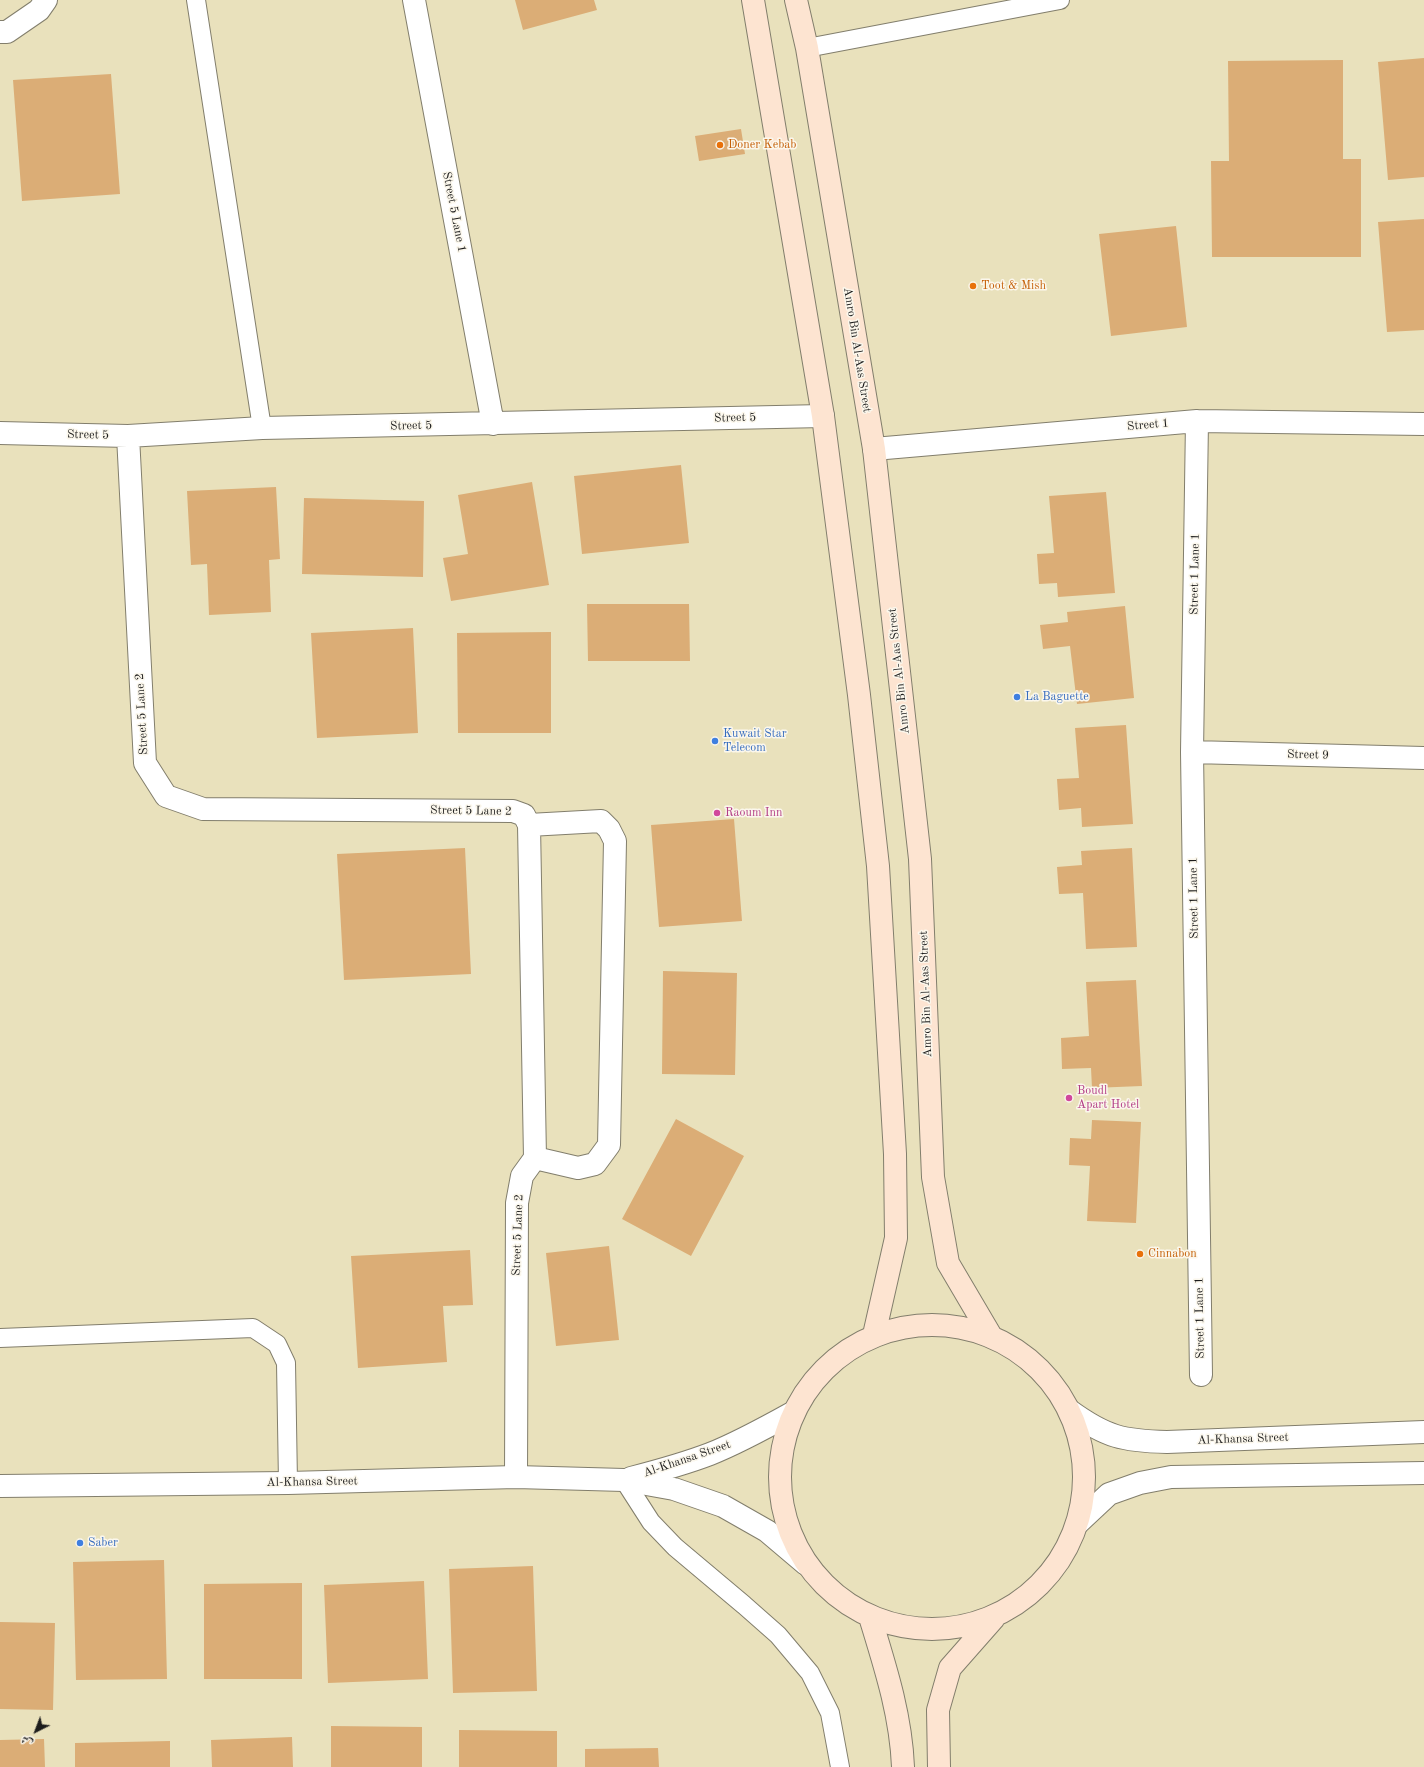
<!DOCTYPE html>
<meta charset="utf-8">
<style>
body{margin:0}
#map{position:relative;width:1424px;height:1767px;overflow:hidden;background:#e9e1bc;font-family:"Old Standard TT",Amiri,serif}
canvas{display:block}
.north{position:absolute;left:16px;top:1711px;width:40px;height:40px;-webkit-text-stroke:3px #fbf7ec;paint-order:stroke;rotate:222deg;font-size:11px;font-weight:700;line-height:16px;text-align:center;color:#1c1c1c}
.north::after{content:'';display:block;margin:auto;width:14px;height:18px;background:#1c1c1c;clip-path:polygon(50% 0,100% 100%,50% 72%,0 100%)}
</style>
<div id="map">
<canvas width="1424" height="1767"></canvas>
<div class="north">ش</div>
</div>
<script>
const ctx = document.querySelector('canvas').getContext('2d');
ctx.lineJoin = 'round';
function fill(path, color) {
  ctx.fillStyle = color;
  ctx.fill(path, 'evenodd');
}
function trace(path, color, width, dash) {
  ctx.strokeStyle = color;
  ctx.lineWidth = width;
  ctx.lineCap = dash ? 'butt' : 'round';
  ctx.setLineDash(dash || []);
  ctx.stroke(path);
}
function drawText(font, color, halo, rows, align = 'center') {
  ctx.font = font + ' "Old Standard TT",serif';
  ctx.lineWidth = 3;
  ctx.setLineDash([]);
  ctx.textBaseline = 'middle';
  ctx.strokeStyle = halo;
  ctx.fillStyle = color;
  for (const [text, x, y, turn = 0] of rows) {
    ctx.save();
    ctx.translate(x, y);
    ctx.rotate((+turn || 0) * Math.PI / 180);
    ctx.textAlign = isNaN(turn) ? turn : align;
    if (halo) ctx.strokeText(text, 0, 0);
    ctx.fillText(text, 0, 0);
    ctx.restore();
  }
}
fill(new Path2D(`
 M515,0H594L597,10L523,30Z
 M1424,58V177L1388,180L1378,62Z
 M1343,60V159H1361V257H1212L1211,161H1229L1228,61Z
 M111,74L120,194L22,201L13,80Z
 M741,129L745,154L699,161L695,136Z
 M1424,219V330L1387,332L1378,222Z
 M1176,226L1187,327L1111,336L1099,234Z
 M681,465L689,543L582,554L574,476Z
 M532,482L549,585L451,601L443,558L468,554L458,495Z
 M276,487L280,559L269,560L271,612L209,615L207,564L191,565L187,491Z
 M1106,492L1115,593L1058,597L1057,583L1039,584L1037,554L1054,553L1049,496Z
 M304,498L424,501L423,577L302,574Z
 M587,604H689L690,661H588Z
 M1125,606L1134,698L1077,704L1070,646L1043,649L1040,625L1068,622L1067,612Z
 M413,628L418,733L317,738L311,633Z
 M551,632V733H458L457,633Z
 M1126,725L1133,824L1082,827L1081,808L1059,810L1057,779L1079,778L1075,728Z
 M734,819L742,921L659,927L651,825Z
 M465,848L471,974L344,980L337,854Z
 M1132,848L1137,947L1086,949L1083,893L1059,894L1057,867L1082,865L1081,851Z
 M663,971L737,973L735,1075L662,1074Z
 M1136,980L1142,1086L1092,1088L1091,1068L1062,1069L1061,1038L1089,1036L1086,982Z
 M676,1119L744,1156L691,1256L622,1219Z
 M1092,1120L1141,1122L1136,1223L1087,1221L1090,1166L1069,1165L1070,1138L1091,1139Z
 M609,1246L619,1340L556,1346L546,1253Z
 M470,1250L473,1305L443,1306L447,1362L358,1368L351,1256Z
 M164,1560L167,1679L76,1680L73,1562Z
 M533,1566L537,1691L453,1693L449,1569Z
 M424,1581L428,1679L328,1683L324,1585Z
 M302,1583V1679H204V1584Z
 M0,1622L55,1623L53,1710L0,1709Z
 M331,1726L422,1727V1767H331Z
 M459,1730L557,1731V1767H459Z
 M292,1737L293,1767H212L211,1740Z
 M44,1739L45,1767H0V1740Z
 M170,1741V1767H75V1743Z
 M658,1748L659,1767H585V1749Z`), '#dbad76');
const service = new Path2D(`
 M196,0L262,428
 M807,48L1060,0
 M0,1338L253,1328L277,1344L286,1363L288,1483
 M624,1480L651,1522L675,1547L744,1605L778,1635L810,1673L830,1713L840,1767`);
const minor = new Path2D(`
 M414,0L493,424
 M0,32H7L39,10L46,0
 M1197,421L1192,752L1201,1375
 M0,433L128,436L262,428L823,416
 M128,436L145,763L166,796L203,809L513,811L524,815L529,825L535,1158L522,1176L517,1203L516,1477
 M874,449L1197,421L1424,424
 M1192,752L1424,758
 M529,825L601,821L609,829L615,841L609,1145L595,1164L578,1168L535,1158`);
const tertiary = new Path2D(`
 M1070,1411C1106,1437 1123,1441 1167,1442L1424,1432
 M631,1478C658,1471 684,1464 710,1454C738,1443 765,1428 792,1413
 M0,1486L288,1483L516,1477L624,1480L674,1489L723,1506L767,1531L806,1564
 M1078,1523L1109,1494L1140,1483L1171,1477L1424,1473`);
const secondary = new Path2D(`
 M753,0L823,416L859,695L878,866L895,1154L896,1238L874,1335
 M796,0L807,48L874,449L920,859L933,1177L948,1263L991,1336
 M780 1477a152 152 0 1 1 304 0a152 152 0 1 1-304 0Z
 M870,1617C885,1666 901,1715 903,1767
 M939,1767L938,1710L950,1668L994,1618`);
trace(service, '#827e6c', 20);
trace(minor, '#827e6c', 24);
trace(tertiary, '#827e6c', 24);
trace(secondary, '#827e6c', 24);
trace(service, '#fff', 18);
trace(minor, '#fff', 22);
trace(tertiary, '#fff', 22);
trace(secondary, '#fde4d1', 22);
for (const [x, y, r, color] of [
 [720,145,4,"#e8710a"],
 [973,286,4,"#e8710a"],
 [1017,697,4,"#3f7fe0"],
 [715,741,4,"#3f7fe0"],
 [717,813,4,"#d1479c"],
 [1069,1098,4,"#d1479c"],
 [1140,1254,4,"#e8710a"],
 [80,1543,4,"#3f7fe0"]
]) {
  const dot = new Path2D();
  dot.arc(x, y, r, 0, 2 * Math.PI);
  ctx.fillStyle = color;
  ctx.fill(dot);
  trace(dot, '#fbf7ec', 1.5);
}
drawText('12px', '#c56008', '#fbf7ec', [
 ["Doner Kebab",728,145],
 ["Toot & Mish",981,286],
 ["Cinnabon",1148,1254]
], 'left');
drawText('12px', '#1c1c1c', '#fbf7ec', [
 ["Street 5 Lane 1",454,212,79],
 ["Amro Bin Al-Aas Street",857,350,81],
 ["Street 5",735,418,-1],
 ["Street 1",1148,425,-5],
 ["Street 5",411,426,-1],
 ["Street 5",88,435,1],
 ["Street 1 Lane 1",1195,574,-89],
 ["Amro Bin Al-Aas Street",899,671,-96],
 ["Street 5 Lane 2",142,714,-93],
 ["Street 9",1308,755,1],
 ["Street 5 Lane 2",471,811,1],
 ["Street 1 Lane 1",1194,898,-91],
 ["Amro Bin Al-Aas Street",926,994,-92],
 ["Street 5 Lane 2",518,1235,-88],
 ["Street 1 Lane 1",1200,1318,-91],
 ["Al-Khansa Street",1243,1439,-2],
 ["Al-Khansa Street",687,1459,-19],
 ["Al-Khansa Street",312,1482,-1]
]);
drawText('12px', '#366cbe', '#fbf7ec', [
 ["La Baguette",1025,697],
 ["Kuwait Star",723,734],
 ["Telecom",723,748],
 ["Saber",88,1543]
], 'left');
drawText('12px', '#b23c85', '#fbf7ec', [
 ["Raoum Inn",725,813],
 ["Boudl",1077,1091],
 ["Apart Hotel",1077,1105]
], 'left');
</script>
